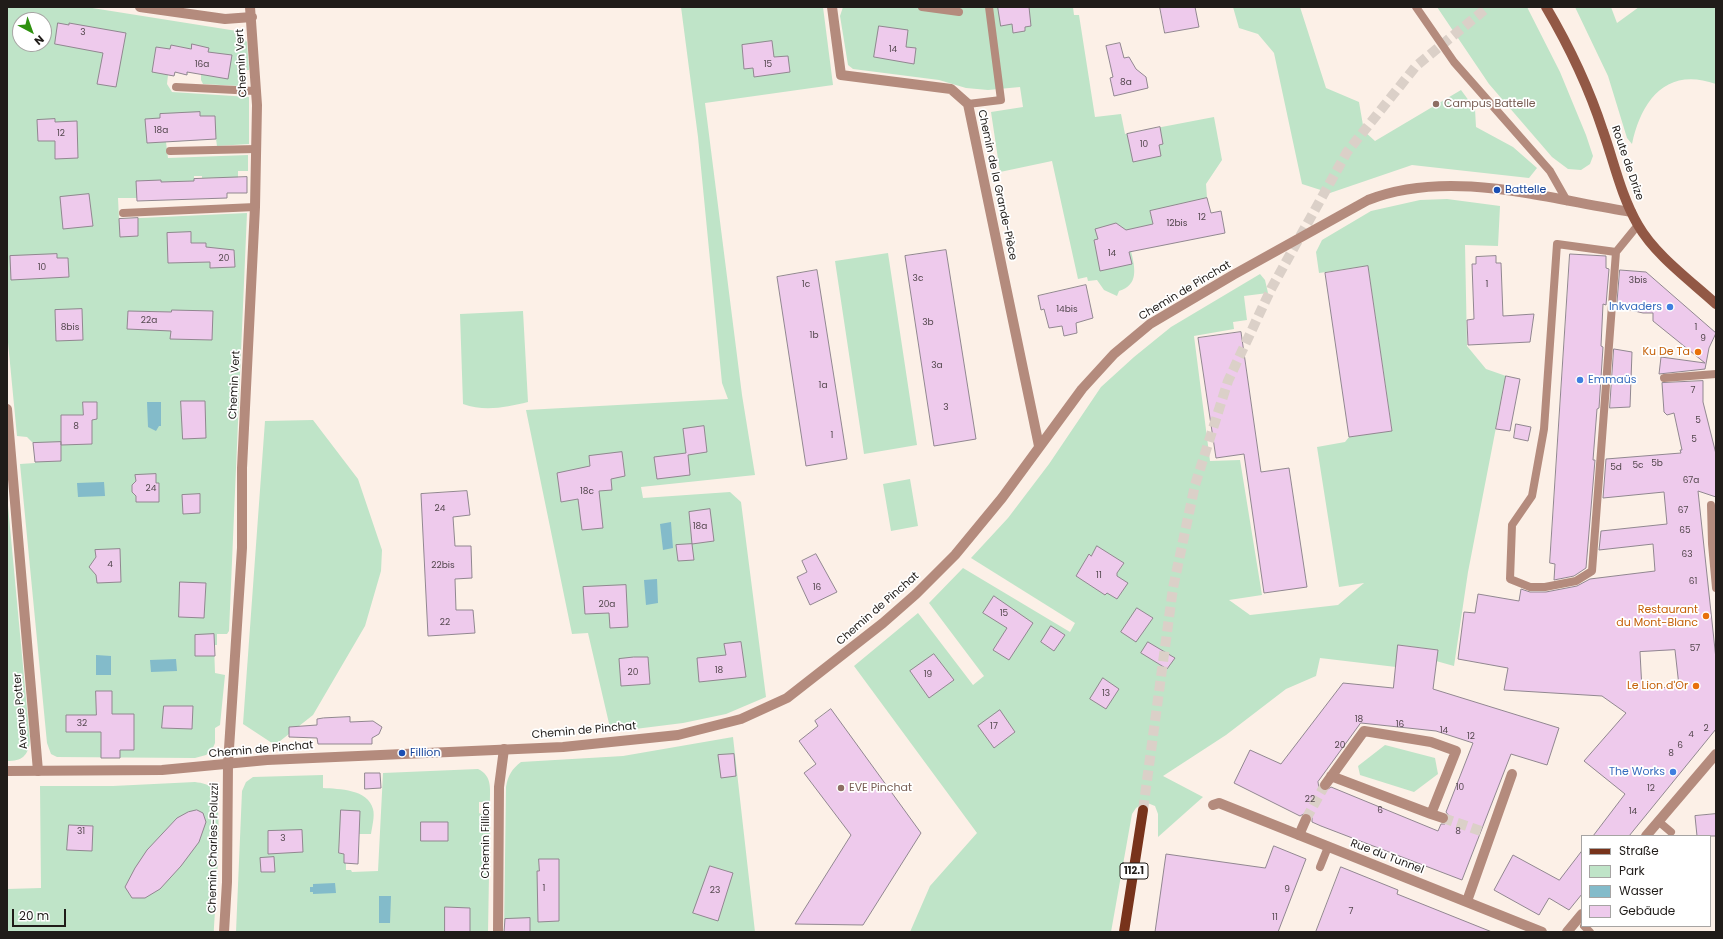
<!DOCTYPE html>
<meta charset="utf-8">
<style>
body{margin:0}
#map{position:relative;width:1723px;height:939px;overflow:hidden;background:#fcf0e7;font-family:Poppins,sans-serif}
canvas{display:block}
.frame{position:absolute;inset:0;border:8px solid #201c19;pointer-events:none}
.legend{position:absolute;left:1581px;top:835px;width:130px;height:92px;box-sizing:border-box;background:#fff;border:1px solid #a6a4a3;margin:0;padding:5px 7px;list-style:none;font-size:12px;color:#201c19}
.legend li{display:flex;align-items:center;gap:8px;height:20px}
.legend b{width:20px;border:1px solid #a6a4a3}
.north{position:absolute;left:12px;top:12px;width:40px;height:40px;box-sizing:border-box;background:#fff;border:1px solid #a6a4a3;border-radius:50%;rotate:139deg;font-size:11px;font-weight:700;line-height:16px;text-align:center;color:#201c19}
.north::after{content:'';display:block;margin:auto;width:14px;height:18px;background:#2e910f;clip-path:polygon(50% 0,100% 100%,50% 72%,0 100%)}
.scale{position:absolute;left:12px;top:909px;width:54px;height:18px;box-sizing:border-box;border:2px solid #201c19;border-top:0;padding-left:5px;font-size:12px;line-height:14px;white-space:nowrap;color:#201c19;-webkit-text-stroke:3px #fff;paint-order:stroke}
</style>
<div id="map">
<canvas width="1723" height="939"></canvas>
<div class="frame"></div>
<ul class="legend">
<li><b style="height:5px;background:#78331b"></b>Straße</li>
<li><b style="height:11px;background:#bfe4c8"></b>Park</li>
<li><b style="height:11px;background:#83bbca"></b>Wasser</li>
<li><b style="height:11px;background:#eecaec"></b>Gebäude</li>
</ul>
<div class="north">N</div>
<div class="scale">20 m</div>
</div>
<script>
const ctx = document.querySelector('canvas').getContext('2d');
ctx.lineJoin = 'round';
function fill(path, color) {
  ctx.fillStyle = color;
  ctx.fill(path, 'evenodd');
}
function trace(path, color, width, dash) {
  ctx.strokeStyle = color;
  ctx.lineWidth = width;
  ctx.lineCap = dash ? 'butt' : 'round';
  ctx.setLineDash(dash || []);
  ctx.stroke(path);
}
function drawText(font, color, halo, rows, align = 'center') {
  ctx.font = font + ' Poppins,sans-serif';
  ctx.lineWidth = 3.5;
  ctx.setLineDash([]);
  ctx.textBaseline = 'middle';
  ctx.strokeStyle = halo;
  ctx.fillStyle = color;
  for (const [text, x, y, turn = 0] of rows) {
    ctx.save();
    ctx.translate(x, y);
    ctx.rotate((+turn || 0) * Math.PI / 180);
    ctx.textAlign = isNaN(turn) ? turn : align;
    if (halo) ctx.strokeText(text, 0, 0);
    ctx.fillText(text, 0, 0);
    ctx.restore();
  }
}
fill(new Path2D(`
 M7,7H86L237,31L247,42L249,70L238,71L239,86L203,84L201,80V74L188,72L187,75L175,72L174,76L168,75L167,84L172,92L249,97V144L217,146L216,139L166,142L168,158L248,155V171H238V178H202V176H194V181L170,182L161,185V180L137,198H118L119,219L247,213L229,631L227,634H217V645H214L215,673L225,675L220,725L215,728V743L212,750L206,755L195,758L57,757L51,754L47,743L20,464L35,463L33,443L27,437L17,436L7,332ZM20,20H44V44H20Z
 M681,7H823L833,85L705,103L742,395L755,475L641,487L643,498L730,492L741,502L766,697L726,714L683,723L611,732L588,633L572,634L526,410L728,399L722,383L698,137Z
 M843,7H1073L1074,15H1079L1095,117L1121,114L1125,134L1214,117L1222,160L1206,184L1207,198L1150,211L1153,224L1131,251C1135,268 1139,285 1119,291L1117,296L1104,290L1097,280L1088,281L1087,277L1078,279L1052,161L1000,172L991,112L1023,107L1020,87L988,90L966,88L939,80L853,69L848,65L840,16Z
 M1233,7H1300L1326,88L1359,102L1364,131L1375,141L1461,90L1475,109L1476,127L1513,147L1537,168L1529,178L1412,165L1330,193L1302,184L1274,53L1258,34L1239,28Z
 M1437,7H1527L1560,72L1586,135L1593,156L1590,164L1581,170L1568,169L1552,157L1489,84Z
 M1575,7H1611L1617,23L1639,7H1716V84C1666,66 1641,101 1632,144L1627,138L1608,76Z
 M1447,199L1500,206L1498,246L1465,245L1467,346L1486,369L1506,376L1468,572L1454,666L1436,661L1438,650L1399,645L1396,667L1320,658L1316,676L1286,689L1226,735L1163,776L1203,797L1158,837V814L1155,806L1145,802L1136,808L1132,814L1111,932H910L930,886L977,833L854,666L918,613L973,685L984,676L929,603L963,568L1070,632L1075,623L971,558L1008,518L1049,464L1101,387L1134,357L1171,327L1260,274L1265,280L1268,293L1244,296L1247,320L1233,322L1234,329L1194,336L1210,461L1240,460L1262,595L1229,600L1250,615L1338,605L1364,583L1339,587L1317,447L1345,442L1349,437L1392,430L1368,266L1319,273L1316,252L1322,240L1371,211L1420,200Z
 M888,253L917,445L864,454L835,261Z
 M523,311L528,402C507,407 485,412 463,404L460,314Z
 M313,420L358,479L382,550L381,571L365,626L313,715L275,745L243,724L265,421Z
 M910,479L918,526L891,531L883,484Z
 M7,495L30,741C28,756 22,761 7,761Z
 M733,737L755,932H504L506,787C508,775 512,769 521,762L623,756Z
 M1385,745L1435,758L1438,774L1414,792L1360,775L1358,766Z
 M478,769C492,776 490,787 490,802H479V813L490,818L488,932H236L242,791L246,782L253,777L323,775V788C339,789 368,789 373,809C375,816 372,827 371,834H340L339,853L344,854V863H346V870H351L352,872L378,871L383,773Z
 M195,782C202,783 210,784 214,791C224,807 215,907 214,932H7V889L41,888L40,786H113Z`), '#bfe4c8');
fill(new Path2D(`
 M147,402H161V426H159L156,431L148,427Z
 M104,482L105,496L78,497L77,483Z
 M671,522L673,548L663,550L660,524Z
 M657,579L658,603L646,605L644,580Z
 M96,655L111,656V675H96Z
 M176,659L177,671L151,672L150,660Z
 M335,883L336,893L313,894V892H310V887H313V884Z
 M379,896H391L390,923H379Z`), '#83bbca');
const building = new Path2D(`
 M998,7H1029L1031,26L1025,27V31L1013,33L1012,24L1001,26Z
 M1160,7H1195L1199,27L1165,33Z
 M58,23L69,25V23L126,33L116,87L97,84L103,53L55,44Z
 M879,26L908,30L906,47L916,48L914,64L874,57Z
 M772,41L774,57L788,56L790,72L754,77L753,68L744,69L742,45Z
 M1120,43L1124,58L1129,57L1136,69L1146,77L1148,88L1114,96L1110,78L1113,77L1106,46Z
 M192,44L209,48L208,52L232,55L228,79L187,72V75L175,72L174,76L152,72L156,47L170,49L171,45L191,49Z
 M200,112V116H215L216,139L147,143L145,119L160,118V114Z
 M55,119V122L77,121L78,158L55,159V141H38L37,120Z
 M1160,127L1163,144L1159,145L1161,156L1133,162L1127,134Z
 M247,177V193H227V198L137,201L136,181L161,180V182L194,181V179Z
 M89,194L93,226L63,229L60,197Z
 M1207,198L1211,213L1221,211L1225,233L1129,252L1132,264L1100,271L1094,240L1098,239L1095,229L1116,223L1126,230L1153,224L1150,211Z
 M138,218V236L120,237L119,219Z
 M191,232V243H206V247L234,250L235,267L210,268V262L168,263L167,233Z
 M946,250L976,439L934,446L905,256Z
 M57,254V258H68L69,277L11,280L10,256Z
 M1570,254L1606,256V268L1609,269L1606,305L1603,304L1601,346L1603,347L1599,408L1597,409L1593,460H1595L1586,568L1574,576L1554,580L1555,564L1550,563Z
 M1496,256V263H1501L1503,316L1534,314L1530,342L1468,345L1467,320L1474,319L1472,264H1476V257Z
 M1368,266L1392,431L1349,437L1325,273Z
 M817,270L847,459L806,466L777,277Z
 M1620,270L1646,272L1716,333L1709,348L1705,369L1659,374L1661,357L1705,363L1653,321V313H1643L1617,307Z
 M1086,285L1093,318L1076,323L1077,333L1064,336L1062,326L1049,328L1044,309L1041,310L1038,296Z
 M82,309L83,340L56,341L55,310Z
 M172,310L213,311L212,340L170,339L171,331L127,329L128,311L171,312Z
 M1241,332L1261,472L1289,468L1307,587L1264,593L1244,454L1216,458L1198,338Z
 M1614,349L1632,352L1630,407L1610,408Z
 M1506,376L1520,379L1510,431L1496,429Z
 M1703,381V402L1716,454V497L1698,491L1716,659V729L1629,836H1593L1625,794L1584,761L1626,713L1602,696L1504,690L1508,668L1458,659L1464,612L1475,613L1478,594L1519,601L1521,589L1530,592H1546L1577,586L1590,579L1655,571L1653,544L1599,550L1601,531L1667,524L1664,492L1603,498L1606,459L1681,453L1680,450H1682L1674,413L1667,415L1664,412L1662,383ZM1675,650L1679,686L1642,690L1640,652Z
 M181,401H205L206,438L183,439Z
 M83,402H97V419L92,420V444L61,445V415H83Z
 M1516,424L1531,427L1528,441L1514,438Z
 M704,426L707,452L688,455L690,475L657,479L654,457L686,453L683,429Z
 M61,442V461L35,462L33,443Z
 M622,452L625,476L611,479L612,490L599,491L603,528L582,530L578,499L561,502L557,473L590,466L589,456Z
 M156,474V483H159V502H136V496L132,492V485L136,481L135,475Z
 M467,491L470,515L453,517L455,546H471L472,578L455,579L456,610H473L475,633L428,636L421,494Z
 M200,494V513L183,514L182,495Z
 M710,509L714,541L692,544L689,512Z
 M692,544L694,560L678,561L676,545Z
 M1097,546L1124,563L1117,573V576L1128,583L1117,599L1107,593L1105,595L1076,576L1089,554L1091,556Z
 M120,549L121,582L97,583L96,575L89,567L96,557L95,550Z
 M816,554L837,592L810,605L797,577L807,572L802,561Z
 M180,582L206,583L204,618L179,617Z
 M626,585L628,627L610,628L609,613L585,614L583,587Z
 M994,596L1033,623L1009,660L993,650L1007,628L983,613Z
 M1137,608L1153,618L1136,642L1121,632Z
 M1051,626L1065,635L1054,651L1041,642Z
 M214,634L215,656H195V635Z
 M741,642L746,677L699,682L697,658L726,655L724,644Z
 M1148,642L1175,658L1167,669L1141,653Z
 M1398,645L1438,650L1433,689L1559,728L1547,765L1511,754L1462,880L1321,826L1312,822V818L1309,813H1305L1300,816L1234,783L1250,750L1281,764L1343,683L1393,688ZM1361,723L1436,731L1473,743L1446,812L1449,816V820L1445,824H1441L1438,831L1331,787L1325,791L1319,788L1318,782Z
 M934,654L954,680L929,698L910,671Z
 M634,657H648L650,684L621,686L619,659Z
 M1103,678L1119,689L1106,709L1090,699Z
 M96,691H112V714H134V750H120V758H101V732H66V715H96Z
 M164,706H193L192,729L162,728Z
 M831,709L921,833L863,925L795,924L851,835L804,773L816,764L799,741L818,726L815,721Z
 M1000,710L1015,732L994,748L978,726Z
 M350,717V722L373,721L382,727L379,734L372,738V744H318L317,738L289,737V727L317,725V719L323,718Z
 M734,754L736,776L721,778L718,755Z
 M365,773H380L381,788L365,789Z
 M197,810L203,813L206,822L199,842L181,866L160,889L145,898H132L125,887L135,868L147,850L177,818L188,812Z
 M341,810L360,811L358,864L344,863V854L339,853Z
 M1716,814V836H1697L1695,816Z
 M421,822H448V841H421Z
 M69,825L93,826L92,851L67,850Z
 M302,830L303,852L268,854V831Z
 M1274,846L1306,859L1278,932H1155L1166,854L1265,868Z
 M1582,851V894L1569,910L1549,898L1539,915L1494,890L1513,855L1559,880Z
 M274,857L275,872H261L260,858Z
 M539,859H559V921L538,922L537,871H539Z
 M710,866L733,873L718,921L693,913Z
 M1341,867L1398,890L1397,894L1492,932H1316Z
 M445,907L470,908V932H445Z
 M530,918V932H504L505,919Z`);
fill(building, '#eecaec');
trace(building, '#918790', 1);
trace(new Path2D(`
 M1443,818L1481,831
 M1306,819L1325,785`), '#dbd0c8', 10, [10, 5]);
trace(new Path2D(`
 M1143,810L1173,588L1195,485L1228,381L1271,289L1347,152L1416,66L1488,7`), '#dbd0c8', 10, [10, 5]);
trace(new Path2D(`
 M922,7L959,12
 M1416,7L1454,62L1550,171L1567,201
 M176,87L255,91
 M968,104L1001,100L989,7
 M170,151L256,149
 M123,213L255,207
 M1616,252L1592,571L1576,581L1545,587H1530L1510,579L1512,525L1532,496L1544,429L1557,244L1616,252L1638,225
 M1664,378L1716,374
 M1711,505L1712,544
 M1716,545L1712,544L1716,588
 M1658,821L1671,832
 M1320,867L1328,847
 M1584,926L1590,932`), '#b48b7d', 8);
trace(new Path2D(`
 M1325,785L1364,731L1431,742L1456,751L1431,814L1331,776
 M1431,814L1443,818
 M1299,835L1306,819
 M1467,901L1512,774`), '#b48b7d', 10);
trace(new Path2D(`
 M140,7L225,19L252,17
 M832,7L841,75L951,89L968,104L1039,446
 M7,409L38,771
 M1213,805L1219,803L1542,932
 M224,932L227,882L228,764L242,548V468L255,207L257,105L250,7
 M498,932L499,787L504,749`), '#b48b7d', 10);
trace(new Path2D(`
 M7,771L162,770L267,760L563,747L678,735L741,719L787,698L883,623L916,594L955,555L1002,498L1082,389L1114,354L1150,324L1233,275L1368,200C1450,168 1547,199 1631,212
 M1646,836L1716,754
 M1567,932L1582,914`), '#b48b7d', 10);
trace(new Path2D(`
 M1546,7C1569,46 1589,88 1603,131C1614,162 1621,196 1638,225C1655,255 1691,281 1716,304`), '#925845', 10);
trace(new Path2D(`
 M1124,932L1143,810`), '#78331b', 10);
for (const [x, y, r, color] of [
 [1436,104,4,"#8d6e63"],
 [1497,190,4,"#1a4fb4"],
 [1670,307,4,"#3f7fe0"],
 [1698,352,4,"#e8710a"],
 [1580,380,4,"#3f7fe0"],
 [1706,616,4,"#e8710a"],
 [1696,686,4,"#e8710a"],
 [402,753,4,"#1a4fb4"],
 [1673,772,4,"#3f7fe0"],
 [841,788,4,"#8d6e63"]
]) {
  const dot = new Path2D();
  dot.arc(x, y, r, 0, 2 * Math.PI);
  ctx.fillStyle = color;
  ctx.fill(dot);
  trace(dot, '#fff', 1.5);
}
drawText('9px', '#54484e', null, [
 ["3",83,33],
 ["14",893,50],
 ["16a",202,65],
 ["15",768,65],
 ["8a",1126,83],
 ["18a",161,131],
 ["12",61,134],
 ["10",1144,145],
 ["12",1202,218],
 ["12bis",1177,224],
 ["14",1112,254],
 ["20",224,259],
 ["10",42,268],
 ["3c",918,279],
 ["3bis",1638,281],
 ["1c",806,285],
 ["1",1487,285],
 ["14bis",1067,310],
 ["22a",149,321],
 ["3b",928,323],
 ["8bis",70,328],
 ["1",1696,328],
 ["1b",814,336],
 ["9",1703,339],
 ["3a",937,366],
 ["1a",823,386],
 ["7",1693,391],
 ["3",946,408],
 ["5",1698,421],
 ["8",76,427],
 ["1",832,436],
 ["5",1694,440],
 ["5b",1657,464],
 ["5c",1638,466],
 ["5d",1616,468],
 ["67a",1691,481],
 ["24",151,489],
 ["18c",587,492],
 ["24",440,509],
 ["67",1683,511],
 ["18a",700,527],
 ["65",1685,531],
 ["63",1687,555],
 ["4",110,565],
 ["22bis",443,566],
 ["11",1099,576],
 ["61",1693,582],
 ["16",817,588],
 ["20a",607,605],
 ["15",1004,614],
 ["22",445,623],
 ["57",1695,649],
 ["18",719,671],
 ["20",633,673],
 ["19",928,675],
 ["13",1106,694],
 ["18",1359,720],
 ["32",82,724],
 ["16",1400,725],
 ["17",994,727],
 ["2",1706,729],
 ["14",1444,731],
 ["4",1691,735],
 ["12",1471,737],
 ["20",1340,746],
 ["6",1680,746],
 ["8",1671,754],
 ["10",1460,788],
 ["12",1651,789],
 ["22",1310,800],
 ["6",1380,811],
 ["14",1633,812],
 ["31",81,832],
 ["8",1458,832],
 ["3",283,839],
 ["1",544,889],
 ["9",1287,890],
 ["23",715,891],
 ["7",1351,912],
 ["11",1275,918]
]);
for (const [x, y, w] of [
 [1134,871,28]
]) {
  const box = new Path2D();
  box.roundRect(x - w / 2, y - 8, w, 16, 3);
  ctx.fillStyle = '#fff';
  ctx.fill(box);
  trace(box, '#201c19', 1);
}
drawText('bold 10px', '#201c19', null, [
 ["112.1",1134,871]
]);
drawText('11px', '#201c19', '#fff', [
 ["Chemin Vert",242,63,-93],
 ["Route de Drize",1627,163,71],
 ["Chemin de la Grande-Pièce",997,185,78],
 ["Chemin de Pinchat",1185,291,-31],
 ["Chemin Vert",235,385,-87],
 ["Chemin de Pinchat",878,609,-41],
 ["Avenue Potter",21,711,-95],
 ["Chemin de Pinchat",584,731,-5],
 ["Chemin de Pinchat",261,750,-5],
 ["Chemin Fillion",486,840,-90],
 ["Chemin Charles-Poluzzi",214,848,-89],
 ["Rue du Tunnel",1387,857,21]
]);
drawText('11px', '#785e54', '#fff', [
 ["Campus Battelle",1444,104],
 ["EVE Pinchat",849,788]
], 'left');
drawText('11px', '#164399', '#fff', [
 ["Battelle",1505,190],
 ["Fillion",410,753]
], 'left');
drawText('11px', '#366cbe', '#fff', [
 ["Inkvaders",1662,307],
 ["Emmaüs",1588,380,"left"],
 ["The Works",1665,772]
], 'right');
drawText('11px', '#c56008', '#fff', [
 ["Ku De Ta",1690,352],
 ["Restaurant",1698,610],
 ["du Mont-Blanc",1698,623],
 ["Le Lion d'Or",1688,686]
], 'right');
</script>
